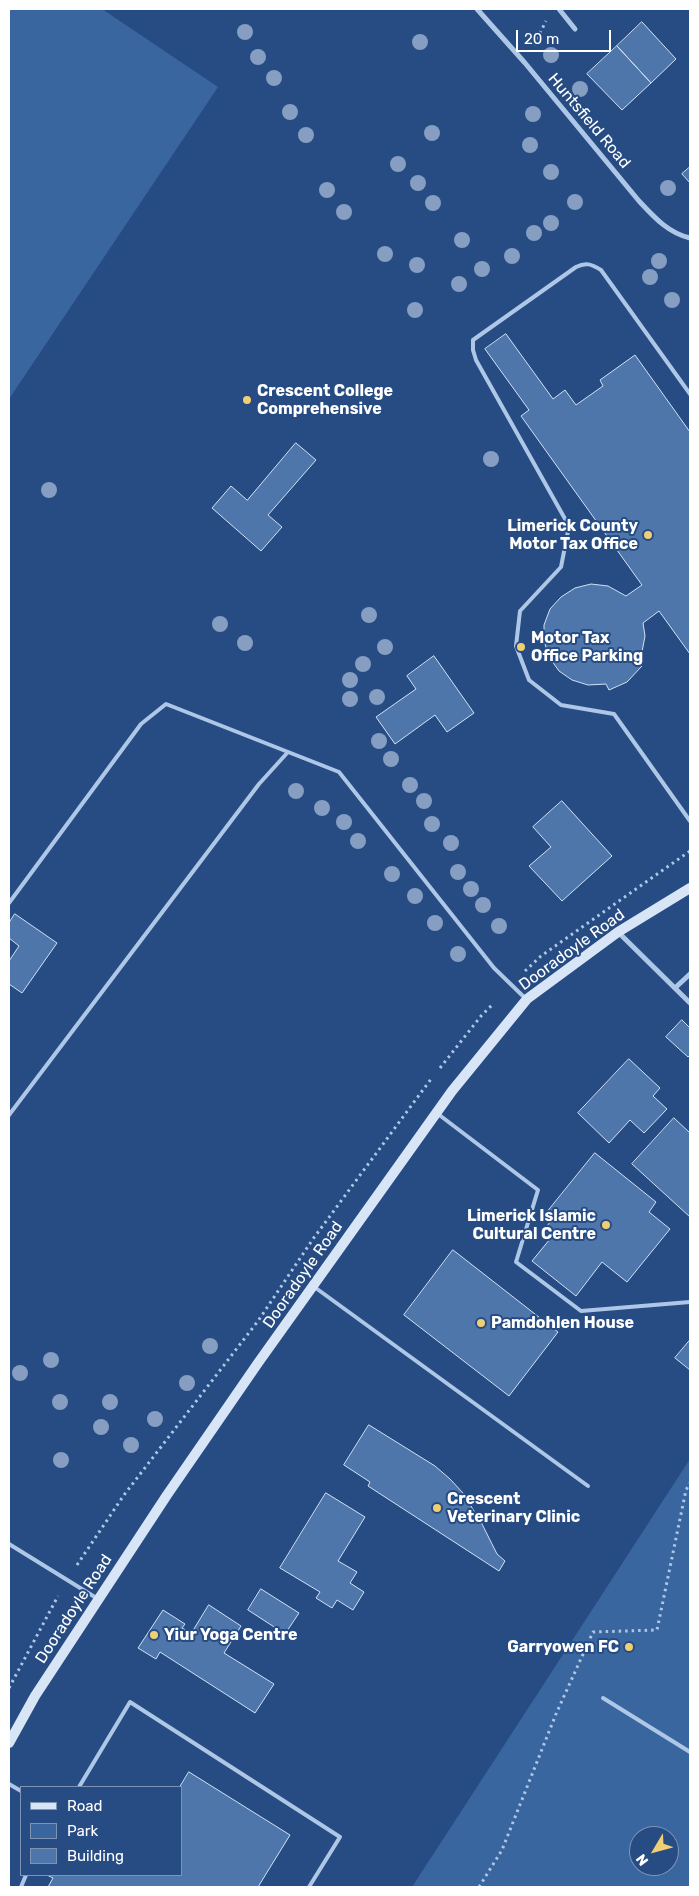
<!DOCTYPE html>
<style>
body{margin:0}
#map{position:relative;width:699px;height:1896px;overflow:hidden;background:#264c83;font-family:Rubik,sans-serif}
canvas{display:block}
.frame{position:absolute;inset:0;border:10px solid #fff;pointer-events:none}
.legend{position:absolute;left:20px;top:1786px;width:162px;height:90px;box-sizing:border-box;background:#264c83;border:1px solid #7d94b5;margin:0;padding:6px 9px;list-style:none;font-size:15px;color:#fff}
.legend li{display:flex;align-items:center;gap:10px;height:25px}
.legend b{width:25px;border:1px solid #7d94b5}
.north{position:absolute;left:629px;top:1826px;width:50px;height:50px;box-sizing:border-box;background:#264c83;border:1px solid #7d94b5;border-radius:50%;rotate:233deg;font-size:14px;font-weight:700;line-height:20px;text-align:center;color:#fff}
.north::after{content:'';display:block;margin:auto;width:18px;height:22px;background:#f0cf74;clip-path:polygon(50% 0,100% 100%,50% 72%,0 100%)}
.scale{position:absolute;left:516px;top:30px;width:95px;height:22px;box-sizing:border-box;border:2px solid #fff;border-top:0;padding-left:6px;font-size:15px;line-height:18px;white-space:nowrap;color:#fff;-webkit-text-stroke:4px #264c83;paint-order:stroke}
</style>
<div id="map">
<canvas width="699" height="1896"></canvas>
<div class="frame"></div>
<ul class="legend">
<li><b style="height:6px;background:#d8e5f6"></b>Road</li>
<li><b style="height:14px;background:#3a66a0"></b>Park</li>
<li><b style="height:14px;background:#4e76ab"></b>Building</li>
</ul>
<div class="north">N</div>
<div class="scale">20 m</div>
</div>
<script>
const ctx = document.querySelector('canvas').getContext('2d');
ctx.lineJoin = 'round';
function fill(path, color) {
  ctx.fillStyle = color;
  ctx.fill(path, 'evenodd');
}
function trace(path, color, width, dash) {
  ctx.strokeStyle = color;
  ctx.lineWidth = width;
  ctx.lineCap = dash ? 'butt' : 'round';
  ctx.setLineDash(dash || []);
  ctx.stroke(path);
}
function drawText(font, color, halo, rows, align = 'center') {
  ctx.font = font + ' Rubik,sans-serif';
  ctx.lineWidth = 4;
  ctx.setLineDash([]);
  ctx.textBaseline = 'middle';
  ctx.strokeStyle = halo;
  ctx.fillStyle = color;
  for (const [text, x, y, turn = 0] of rows) {
    ctx.save();
    ctx.translate(x, y);
    ctx.rotate((+turn || 0) * Math.PI / 180);
    ctx.textAlign = isNaN(turn) ? turn : align;
    if (halo) ctx.strokeText(text, 0, 0);
    ctx.fillText(text, 0, 0);
    ctx.restore();
  }
}
fill(new Path2D(`
 M9,9H102L218,87L9,399Z
 M690,1459V1887H412ZM639,1836H669V1866H639Z`), '#3a66a0');
const building = new Path2D(`
 M642,22L676,59L651,83L617,46Z
 M617,46L651,83L622,110L587,74Z
 M690,167V183L682,174Z
 M506,334L553,399L565,390L576,405L603,386L600,380L635,355L690,432V654L659,611L643,623L645,636L642,652L636,662L642,666L627,682L609,690L606,684L588,685L572,680L559,671L549,657L544,641V625L550,609L561,597L575,588L591,584L608,586L626,596L642,585L521,416L529,410L485,349Z
 M296,443L316,460L268,515L282,527L261,551L212,508L231,486L247,500Z
 M434,656L474,713L447,732L435,715L395,744L376,717L416,689L407,676Z
 M562,801L612,856L562,901L529,866L551,847L533,827Z
 M15,914L57,943L22,993L9,984V961L19,946L9,938V923Z
 M682,1020L690,1028V1055L688,1057L666,1037Z
 M629,1059L660,1088L653,1096L667,1109L644,1133L630,1120L609,1143L578,1113Z
 M674,1118L690,1133V1217L632,1164Z
 M595,1153L656,1202L649,1212L670,1229L627,1282L602,1262L576,1296L532,1261L550,1239L542,1232L551,1221L544,1216Z
 M453,1250L558,1332L509,1396L404,1315Z
 M690,1340V1370L675,1358Z
 M369,1425L435,1466L450,1479L463,1493L482,1524L497,1554L505,1561L499,1571L368,1486L370,1482L344,1465Z
 M326,1493L365,1517L338,1561L357,1572L350,1583L364,1592L353,1610L337,1600L332,1608L316,1598L320,1592L280,1568Z
 M261,1589L299,1613L285,1634L248,1610Z
 M209,1605L241,1626L224,1653L274,1684L255,1713L160,1652L156,1659L138,1648L163,1610L185,1624L182,1628L191,1633Z
 M189,1772L290,1835L258,1887H48L53,1878L47,1875H181V1787H180Z`);
fill(building, '#4e76ab');
trace(building, '#d2e1f6', 1);
trace(new Path2D(`
 M534,45L546,21
 M525,971L541,956L690,851
 M440,1068L481,1016L493,1004
 M77,1565L124,1495L258,1321L313,1239L431,1079
 M9,1688L58,1596
 M479,1887L502,1850L556,1714L593,1632L657,1630L686,1490L690,1483`), '#afc7e7', 3, [2.5, 4]);
trace(new Path2D(`
 M690,394L601,270C591,264 586,262 576,267L473,340V350L476,360L569,526L561,567L520,611L516,646L529,680L561,705L614,714L690,821
 M9,903L141,724L166,704L339,772L494,968L525,998
 M438,1114L538,1190L516,1262L581,1311L690,1302
 M9,1115L259,784L288,752
 M313,1286L588,1486
 M9,1544L98,1599
 M603,1698L690,1752
 M9,1784L21,1791
 M79,1787L130,1702L340,1837L309,1887
 M21,1887L26,1875`), '#afc7e7', 4);
trace(new Path2D(`
 M477,9L525,63L639,201C654,217 668,233 690,238
 M559,9L575,29
 M618,932L690,1003
 M675,988L690,974`), '#afc7e7', 5);
trace(new Path2D(`
 M9,1743L35,1696L167,1495L258,1363L452,1091L527,999L618,932L690,888`), '#d8e5f6', 10);
ctx.fillStyle = '#859ec2';
for (const [x, y] of [
 [245,32],
 [420,42],
 [551,55],
 [258,57],
 [274,78],
 [580,89],
 [290,112],
 [533,114],
 [432,133],
 [306,135],
 [530,145],
 [398,164],
 [551,172],
 [418,183],
 [668,188],
 [327,190],
 [575,202],
 [433,203],
 [344,212],
 [551,223],
 [534,233],
 [462,240],
 [385,254],
 [512,256],
 [659,261],
 [417,265],
 [482,269],
 [650,277],
 [459,284],
 [672,300],
 [415,310],
 [491,459],
 [49,490],
 [369,615],
 [220,624],
 [245,643],
 [385,647],
 [363,664],
 [350,680],
 [377,697],
 [350,699],
 [379,741],
 [391,759],
 [410,785],
 [296,791],
 [424,801],
 [322,808],
 [344,822],
 [432,824],
 [358,841],
 [451,843],
 [458,872],
 [392,874],
 [471,889],
 [415,896],
 [483,905],
 [435,923],
 [499,926],
 [458,954],
 [210,1346],
 [51,1360],
 [20,1373],
 [187,1383],
 [60,1402],
 [110,1402],
 [155,1419],
 [101,1427],
 [131,1445],
 [61,1460]
]) {
  ctx.beginPath();
  ctx.arc(x, y, 8, 0, 2 * Math.PI);
  ctx.fill();
}
for (const [x, y, r, color] of [
 [247,400,5,"#f0cf74"],
 [648,535,5,"#f0cf74"],
 [521,647,5,"#f0cf74"],
 [606,1225,5,"#f0cf74"],
 [481,1323,5,"#f0cf74"],
 [437,1508,5,"#f0cf74"],
 [154,1635,5,"#f0cf74"],
 [629,1647,5,"#f0cf74"]
]) {
  const dot = new Path2D();
  dot.arc(x, y, r, 0, 2 * Math.PI);
  ctx.fillStyle = color;
  ctx.fill(dot);
  trace(dot, '#264c83', 2);
}
drawText('16px', '#fff', '#264c83', [
 ["Huntsfield Road",589,121,50],
 ["Dooradoyle Road",572,950,-36],
 ["Dooradoyle Road",303,1275,-55],
 ["Dooradoyle Road",74,1609,-57]
]);
drawText('bold 16px', '#fff', '#264c83', [
 ["Crescent College",257,391],
 ["Comprehensive",257,409],
 ["Limerick County",638,526,"right"],
 ["Motor Tax Office",638,544,"right"],
 ["Motor Tax",531,638],
 ["Office Parking",531,656],
 ["Limerick Islamic",596,1216,"right"],
 ["Cultural Centre",596,1234,"right"],
 ["Pamdohlen House",491,1323],
 ["Crescent",447,1499],
 ["Veterinary Clinic",447,1517],
 ["Yiur Yoga Centre",164,1635],
 ["Garryowen FC",619,1647,"right"]
], 'left');
</script>
